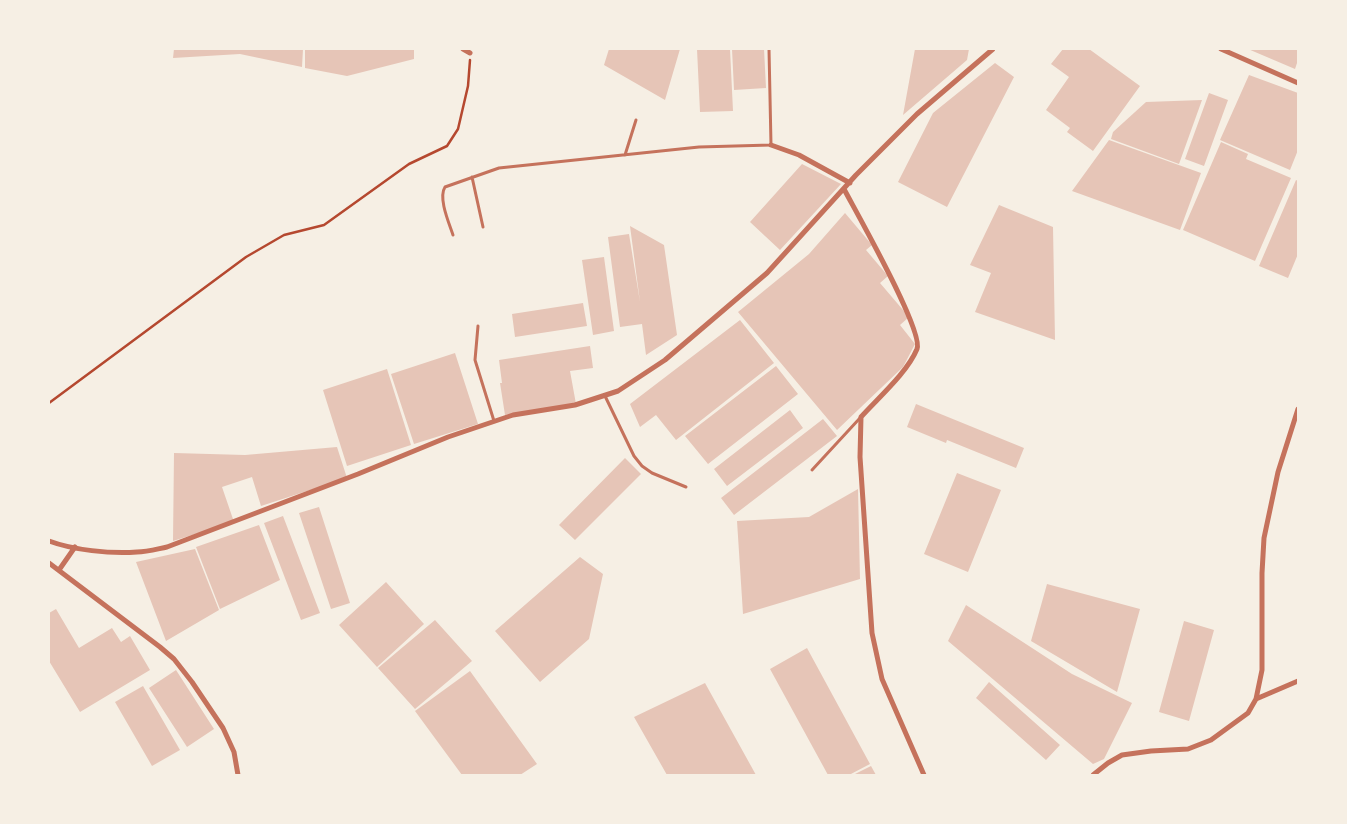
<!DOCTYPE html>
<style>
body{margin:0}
#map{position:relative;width:1347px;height:824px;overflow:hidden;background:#f6efe4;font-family:"Asap Condensed",sans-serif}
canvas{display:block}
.frame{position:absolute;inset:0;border:50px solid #f6efe4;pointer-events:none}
</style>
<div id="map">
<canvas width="1347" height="824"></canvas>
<div class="frame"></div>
</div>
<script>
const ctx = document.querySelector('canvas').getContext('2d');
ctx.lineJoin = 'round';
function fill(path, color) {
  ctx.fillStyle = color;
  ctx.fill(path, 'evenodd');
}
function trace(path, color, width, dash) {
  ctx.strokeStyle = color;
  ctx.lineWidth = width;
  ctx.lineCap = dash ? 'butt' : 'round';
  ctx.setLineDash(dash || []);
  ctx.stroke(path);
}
fill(new Path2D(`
 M174,49H303L302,67L240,54L173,58Z
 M305,49H414V59L347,76L305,68Z
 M609,49H680L665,100L604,65Z
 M697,49H730L733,111L700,112Z
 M732,49H764L766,88L734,90Z
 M915,49H969L967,60L903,115Z
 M1063,49H1089L1140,86L1093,151L1067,132L1070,128L1046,110L1069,77L1051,64Z
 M1248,49H1298V60L1295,69Z
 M995,63L1014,77L947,207L898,182L933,113Z
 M1249,75L1298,93V150L1290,170L1220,140Z
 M1209,93L1228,100L1204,166L1185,159Z
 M1202,100L1179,164L1111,139L1113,132L1146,102Z
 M1109,140L1201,173L1180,230L1072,191Z
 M1221,142L1248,154L1246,159L1291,178L1255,261L1183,230Z
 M802,164L841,184L780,250L750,222Z
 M1296,180L1298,181V254L1288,278L1259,266Z
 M999,205L1053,227L1055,340L975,312L991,273L970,265Z
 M845,213L872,245L866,250L888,276L880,283L909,317L900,325L915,344L903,367L837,430L738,312L809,254Z
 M630,226L664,245L677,335L646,355L642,324L620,327L608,237L629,234L640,302Z
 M604,257L614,331L593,335L582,260Z
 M583,303L587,326L515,337L512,314Z
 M740,320L774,363L676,440L656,415L640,427L630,404Z
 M590,346L593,368L570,371L576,404L505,415L500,383H502L499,360Z
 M455,353L478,424L414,444L391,374Z
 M776,366L798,394L708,464L685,436Z
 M387,369L411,445L347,466L323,390Z
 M916,404L1024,448L1016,468L947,440L946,443L907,427Z
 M790,410L803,428L727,486L714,469Z
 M823,419L837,436L734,515L721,498Z
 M337,447L347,478L261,506L252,477L222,487L234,522L173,541L174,453L245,455Z
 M625,458L641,474L575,540L559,525Z
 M957,473L1001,490L968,572L924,554Z
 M858,489L860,579L743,614L737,521L809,517Z
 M319,507L350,603L331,609L299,513Z
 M283,516L320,613L301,620L264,523Z
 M259,525L280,580L220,609L196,547Z
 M195,549L219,610L166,641L136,562Z
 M580,557L603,574L589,639L540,682L495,631Z
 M386,582L424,624L377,667L339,625Z
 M1047,584L1140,609L1117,692L1031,641Z
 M966,605L1072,674L1132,703L1104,759L1093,764L948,641Z
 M56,609L79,648L112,628L121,642L130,636L150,670L80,712L49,661V613Z
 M435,620L472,661L415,709L378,668Z
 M1184,621L1214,630L1189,721L1159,712Z
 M807,648L870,764L849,775H828L770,669Z
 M176,670L214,729L187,747L149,688Z
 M470,671L537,764L520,775H462L415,711Z
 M989,682L1060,745L1046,760L976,698Z
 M705,683L756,775H667L634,717Z
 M143,686L180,750L152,766L115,702Z
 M871,766L876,775H853Z`), '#e6c5b7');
trace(new Path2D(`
 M49,403L246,257L284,235L324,225L409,164L447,146L458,129L468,86L470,60`), '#b5482f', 2.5);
trace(new Path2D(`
 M625,155L636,120
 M472,177L483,227
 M453,235C449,223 438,198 445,187L499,168L699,147L771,145L769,49
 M478,326L475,360L494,421
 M605,396L634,456L642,466L652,473L686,487
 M812,470L860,418`), '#c5725c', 3);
trace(new Path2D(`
 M463,49L470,53
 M1221,49L1298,83
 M771,145L799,155L850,183
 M844,189C856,212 924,331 917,349C907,373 878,398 861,417L860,457L872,633L882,679L924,775
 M49,541C73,550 110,554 137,552C147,552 157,549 167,547L358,474L448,437L513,415L575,405L618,391L665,360L767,273L856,175L917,114L993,49
 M49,563L160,647L174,659L192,682L223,728L234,752L238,775
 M59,570L75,547
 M1256,699L1298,681
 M1093,775L1108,763L1122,755L1151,751L1188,749L1211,740L1248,713L1256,699L1262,670V573L1264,538L1278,472L1298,409`), '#c5725c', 5);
</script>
